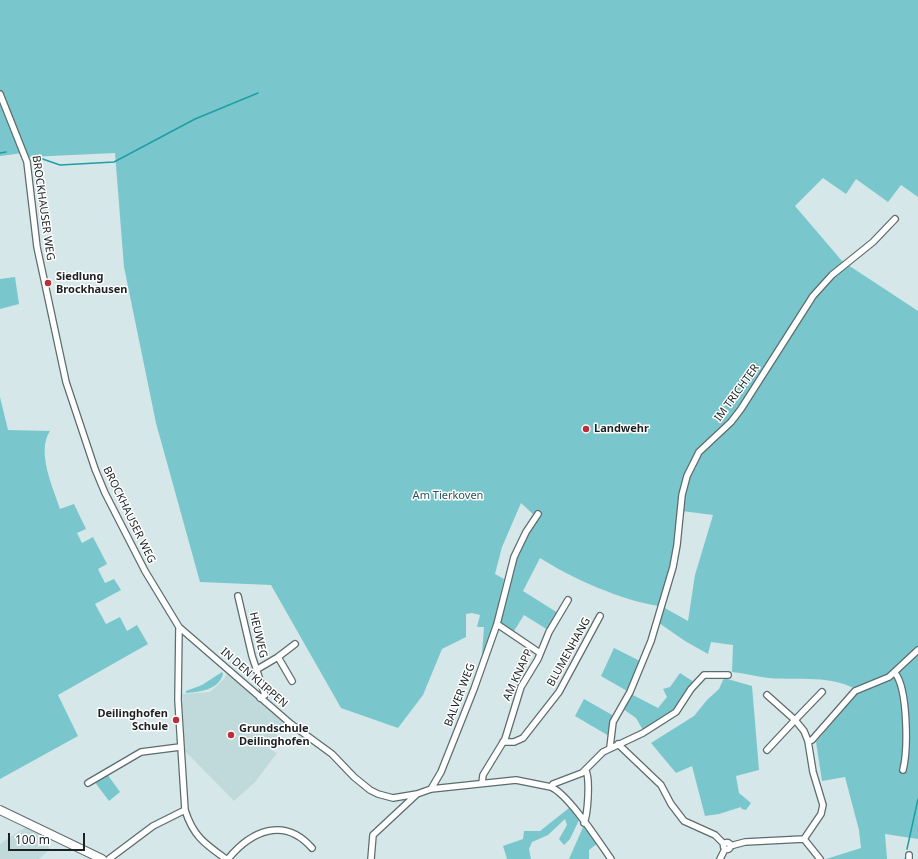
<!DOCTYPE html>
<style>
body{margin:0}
#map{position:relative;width:918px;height:859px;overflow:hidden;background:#d5e7e8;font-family:"Noto Sans",sans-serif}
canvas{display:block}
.scale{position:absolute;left:8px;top:833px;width:77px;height:18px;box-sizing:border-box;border:2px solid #1c2223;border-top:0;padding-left:5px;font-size:12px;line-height:14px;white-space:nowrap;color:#1c2223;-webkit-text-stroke:3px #fff;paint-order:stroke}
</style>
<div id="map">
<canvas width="918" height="859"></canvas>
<div class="scale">100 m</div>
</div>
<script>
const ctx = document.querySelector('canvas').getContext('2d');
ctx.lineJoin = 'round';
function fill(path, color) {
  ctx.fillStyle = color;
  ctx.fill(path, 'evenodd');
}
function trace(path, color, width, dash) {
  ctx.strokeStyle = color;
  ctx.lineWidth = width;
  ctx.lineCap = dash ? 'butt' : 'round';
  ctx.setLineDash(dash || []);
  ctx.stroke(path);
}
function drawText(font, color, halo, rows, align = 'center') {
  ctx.font = font + ' "Noto Sans",sans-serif';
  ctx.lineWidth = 3;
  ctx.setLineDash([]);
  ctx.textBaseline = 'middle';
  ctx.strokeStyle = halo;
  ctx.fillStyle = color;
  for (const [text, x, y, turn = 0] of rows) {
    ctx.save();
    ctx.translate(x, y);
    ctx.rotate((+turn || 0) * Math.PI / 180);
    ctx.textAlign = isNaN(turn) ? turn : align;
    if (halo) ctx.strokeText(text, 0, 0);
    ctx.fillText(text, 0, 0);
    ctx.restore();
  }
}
fill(new Path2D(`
 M227,672L284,722L274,732L280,737L271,750L277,753L255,782L234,801L185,751L182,694L210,692L224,679Z
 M27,826L39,833L50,849L39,859H0V844Z`), '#c0dadc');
fill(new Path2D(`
 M0,0H918V197L901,185L888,202L856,179L846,194L823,178L795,206L842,261L918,311V839L885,834L887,859H826L861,848L859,830L845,777L822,781L816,742L859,691C831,674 800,681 769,678C757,677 745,673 732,672L733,645L711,642L708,654L685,641L659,623L663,607L688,621L695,575L713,515L682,511L676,566L659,606C623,601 571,578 540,558L523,591L558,613L548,630L524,615L514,631L497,623C506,581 510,552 534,515L521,503L502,547L495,574L504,579L494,624L484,654H482L484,627H477L480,615L472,613L466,614V637L442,649L423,695L398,728L341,708L271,585L200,582L156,423L124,267L115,153L29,157L0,90Z
 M0,100L23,153L0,156Z
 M15,277L19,304L0,309V279Z
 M0,397L8,430L50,431C36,452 53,487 60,509L74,504L86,529L77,533L82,543L93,537L107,564L98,569L105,583L114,579L121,590L95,604L106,624L120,617L127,631L137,625L148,644L58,695L78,736L0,779Z
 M614,648L640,661L627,691L601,676Z
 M222,672L223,674C219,690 199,692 186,693V691L202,685Z
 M680,673L694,682L675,710L643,730L636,718L623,709L631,694L658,708L667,697L663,689L670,687Z
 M724,678L752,686L759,770L736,776L739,793L751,803L746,810L742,809L741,807L719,814L705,816L692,766L676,773L651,743L694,716L707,700L719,689Z
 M584,699L614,716L609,736L575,716Z
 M107,774L120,792L109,801L94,781Z
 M569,808L579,820L570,839L564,845L559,839L567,825L565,819L548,835L532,842L529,849L531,859H507L503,846L523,839L524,831H540Z
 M584,825L598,843L589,850V859H569Z`), '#79c7cc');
trace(new Path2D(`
 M0,153L6,152
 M34,156L60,165L114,162L195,119L258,93
 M907,849L918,799
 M905,859L906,858`), '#1f9ea6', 1.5);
const minor = new Path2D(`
 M0,94L27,162L37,247L45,284L66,382L95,469L105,493L145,571L179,627L178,700L185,810C193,836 205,844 226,859
 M238,596L252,656L265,695L260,698
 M497,624L540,653
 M179,627L291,724L332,754L354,777L370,790L378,794L393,798L417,794
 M278,657L295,644
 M256,670L278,657L292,681
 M895,673C908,689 908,750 903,770
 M767,695L795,720L767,750
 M808,741L812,740L855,691L889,677L918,650
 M503,742H514L523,738L559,692L600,616
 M618,744L661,785L671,804L684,821L715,835L724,844
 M610,747L613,722L630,692L651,641L673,567L677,545L682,495L687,476L699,452L731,422L741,409L813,296L832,275L873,242L895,219
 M88,783L141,752L180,747
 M482,783L483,775L505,739L521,687L538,659L549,632L568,600
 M551,787C569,795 599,842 611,859
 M431,789L441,772L474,689L497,624L514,557L526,532L538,514
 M584,823C588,814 590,779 586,771
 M723.5 846a3.5 3.5 0 1 1 7 0a3.5 3.5 0 1 1-7 0Z
 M730,846L745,842L804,839
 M109,859L153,826L185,810
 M228,859C251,831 284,816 312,848
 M371,859L373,835L417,794L431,789L516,780L551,787L553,784L582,773L603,752L643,733L676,712L691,689L704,675H728
 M720,859L725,849
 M820,859L804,839L821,814L823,805L813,772L808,741L804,731L795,720L822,692
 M909,859V855`);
const secondary = new Path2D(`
 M0,810L102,859`);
trace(minor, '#5d6c6d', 8);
trace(secondary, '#5d6c6d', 10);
trace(minor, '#fff', 5.5);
trace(secondary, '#fff', 8);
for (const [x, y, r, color] of [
 [48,283,4,"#be2d3a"],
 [586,429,4,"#be2d3a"],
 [176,720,4,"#be2d3a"],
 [231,735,4,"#be2d3a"]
]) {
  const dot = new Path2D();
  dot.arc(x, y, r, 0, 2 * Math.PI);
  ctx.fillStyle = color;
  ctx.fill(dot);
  trace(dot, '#fff', 1.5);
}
drawText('11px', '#1c2223', '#fff', [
 ["BROCKHAUSER WEG",43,208,82],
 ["IM TRICHTER",737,393,-54],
 ["BROCKHAUSER WEG",129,515,64],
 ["HEUWEG",258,635,77],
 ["BLUMENHANG",569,652,-61],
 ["AM KNAPP",518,675,-65],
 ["IN DEN KLIPPEN",254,678,41],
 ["BALVER WEG",460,695,-69]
]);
drawText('bold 11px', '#1c2223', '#fff', [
 ["Siedlung",56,277],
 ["Brockhausen",56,290],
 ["Landwehr",594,429],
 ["Deilinghofen",168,714,"right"],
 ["Schule",168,727,"right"],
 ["Grundschule",239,729],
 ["Deilinghofen",239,742]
], 'left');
drawText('11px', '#25565a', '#fff', [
 ["Am Tierkoven",448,496]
]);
</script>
